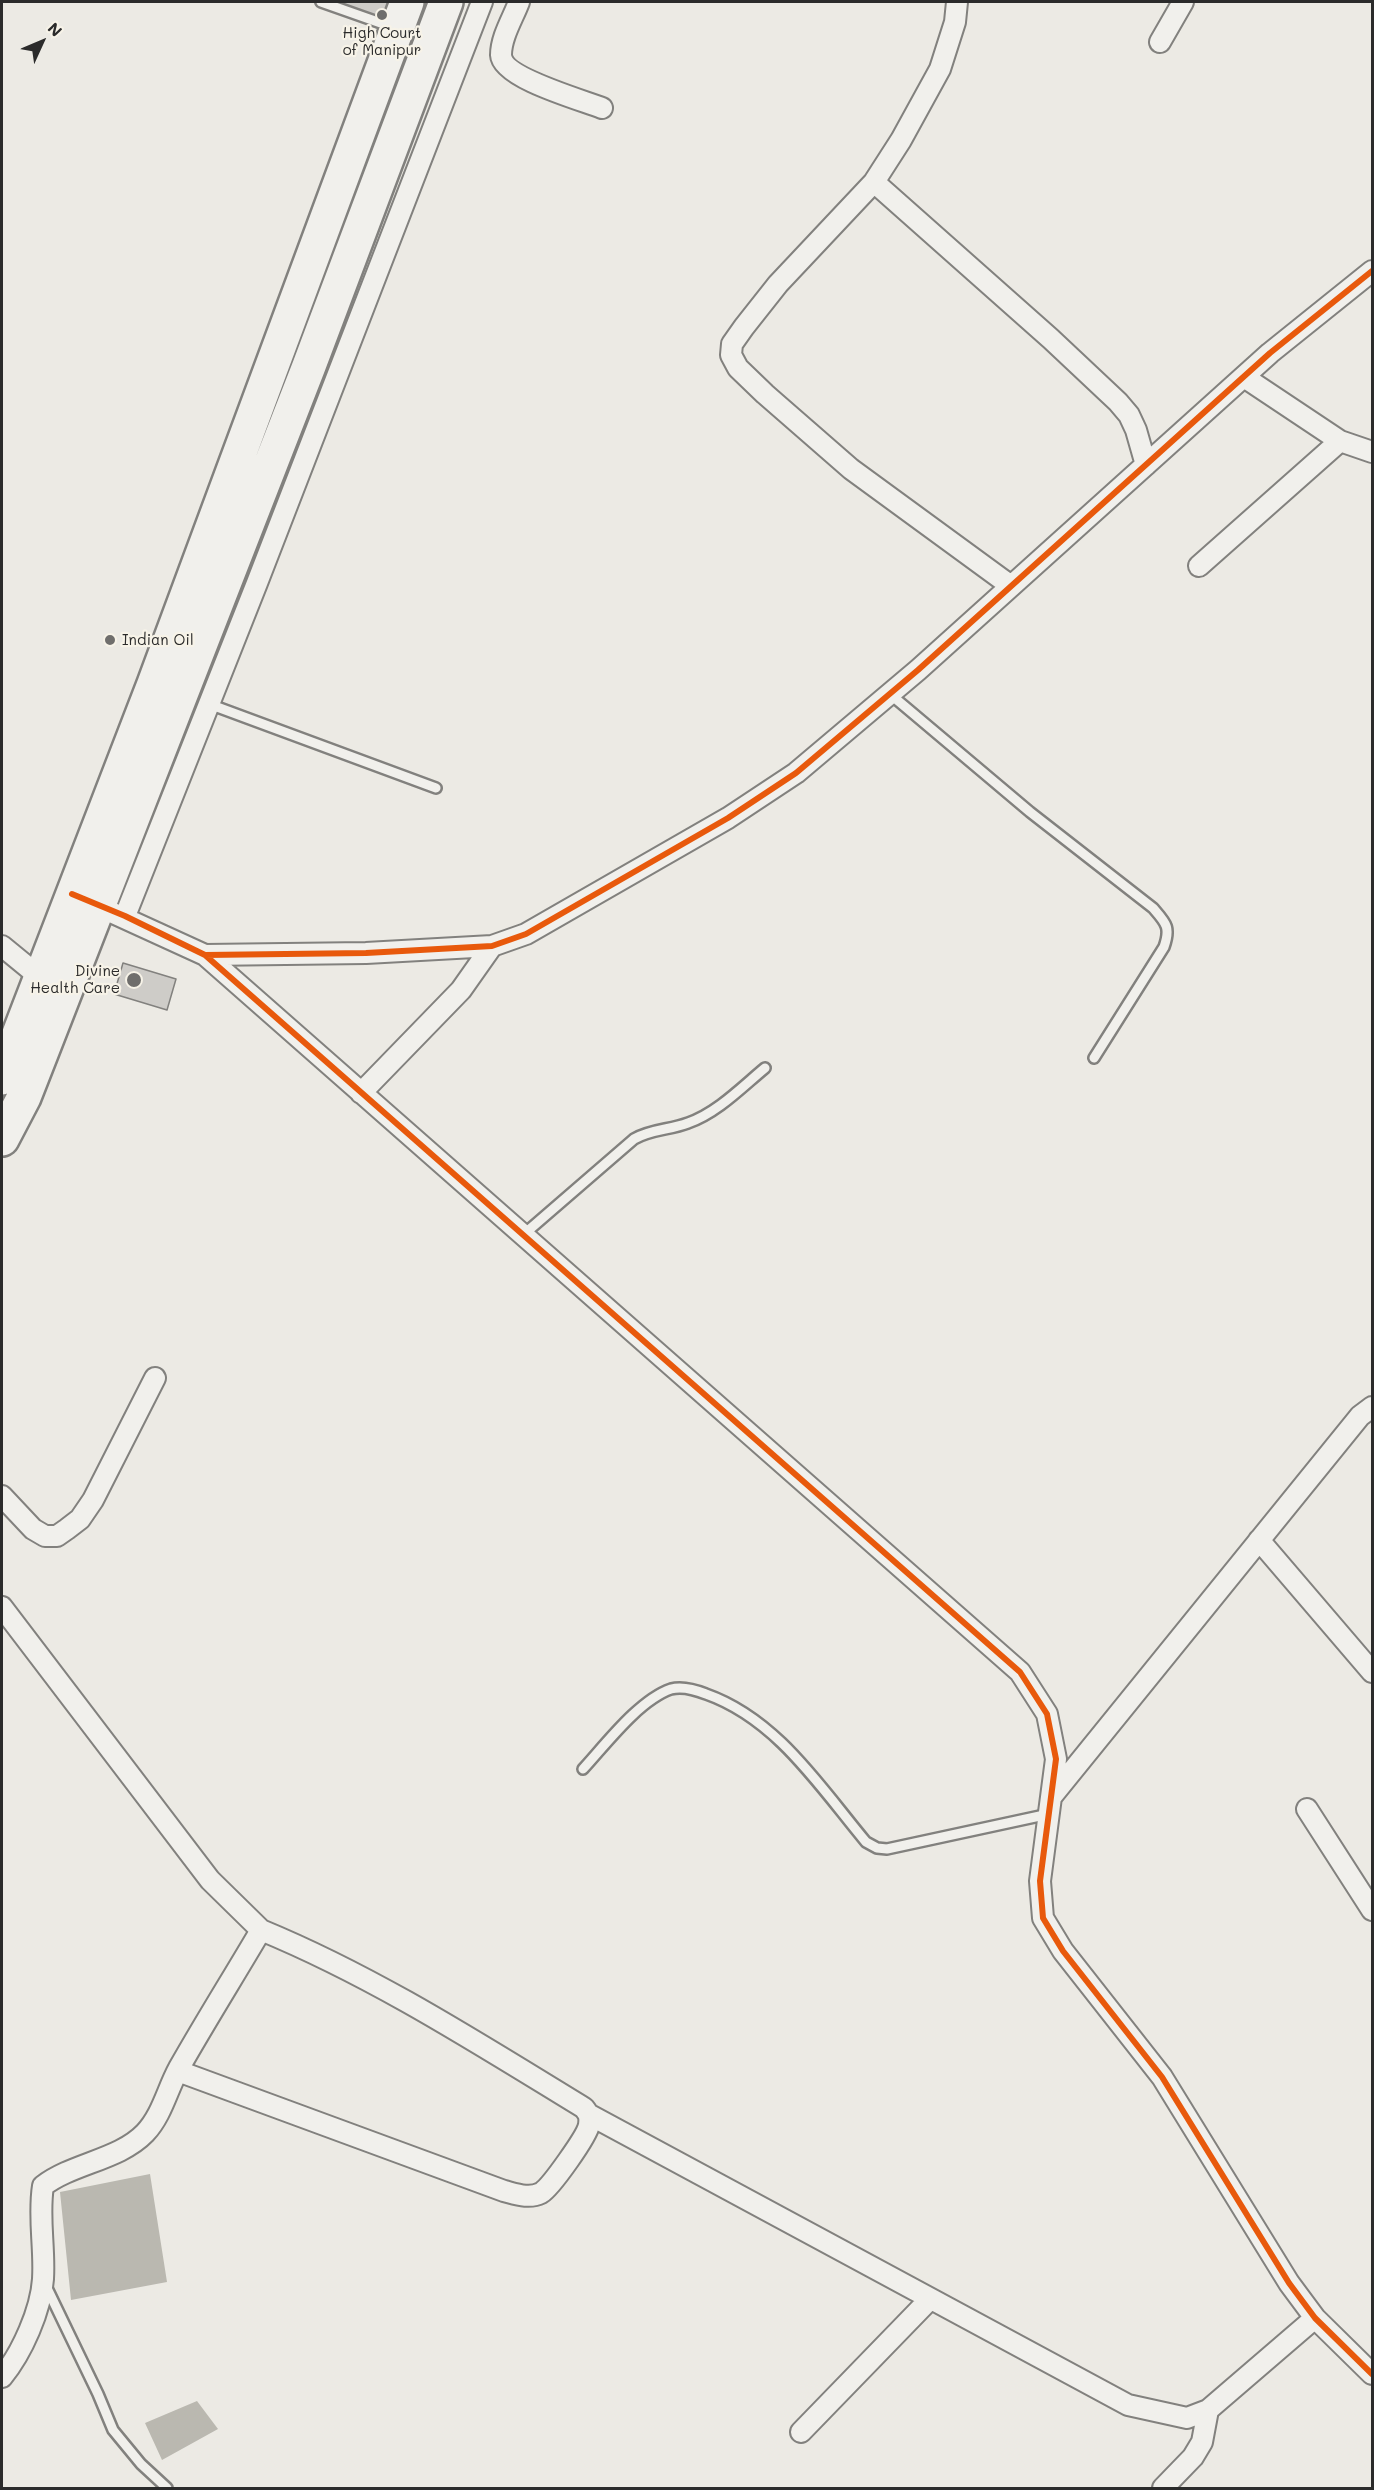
<!DOCTYPE html>
<style>
body{margin:0}
#map{position:relative;width:1374px;height:2490px;overflow:hidden;background:#eceae4;font-family:Mali,sans-serif}
canvas{display:block}
.frame{position:absolute;inset:0;border:3px solid #2b2b2b;pointer-events:none}
.north{position:absolute;left:12px;top:12px;width:60px;height:60px;-webkit-text-stroke:4px #f7f3e8;paint-order:stroke;rotate:46deg;font-size:16px;font-weight:700;line-height:24px;text-align:center;color:#2b2b2b}
.north::after{content:'';display:block;margin:auto;width:21px;height:27px;background:#2b2b2b;clip-path:polygon(50% 0,100% 100%,50% 72%,0 100%)}
</style>
<div id="map">
<canvas width="1374" height="2490"></canvas>
<div class="frame"></div>
<div class="north">N</div>
</div>
<script>
const ctx = document.querySelector('canvas').getContext('2d');
ctx.lineJoin = 'round';
function fill(path, color) {
  ctx.fillStyle = color;
  ctx.fill(path, 'evenodd');
}
function trace(path, color, width, dash) {
  ctx.strokeStyle = color;
  ctx.lineWidth = width;
  ctx.lineCap = dash ? 'butt' : 'round';
  ctx.setLineDash(dash || []);
  ctx.stroke(path);
}
function drawText(font, color, halo, rows, align = 'center') {
  ctx.font = font + ' Mali,sans-serif';
  ctx.lineWidth = 4.5;
  ctx.setLineDash([]);
  ctx.textBaseline = 'middle';
  ctx.strokeStyle = halo;
  ctx.fillStyle = color;
  for (const [text, x, y, turn = 0] of rows) {
    ctx.save();
    ctx.translate(x, y);
    ctx.rotate((+turn || 0) * Math.PI / 180);
    ctx.textAlign = isNaN(turn) ? turn : align;
    if (halo) ctx.strokeText(text, 0, 0);
    ctx.fillText(text, 0, 0);
    ctx.restore();
  }
}
fill(new Path2D(`
 M150,2174L167,2282L71,2300L60,2192Z
 M197,2401L218,2429L162,2460L145,2423Z`), '#bab8b0');
const building = new Path2D(`
 M328,2H406L397,29Z
 M123,963L176,979L167,1010L114,994Z`);
fill(building, '#ceccc8');
trace(building, '#82817e', 1.5);
const lane = new Path2D(`
 M321,2L392,27
 M890,694L1030,812L1153,908C1166,923 1171,927 1164,947L1094,1058
 M209,704L436,788
 M523,1235L634,1139C651,1129 670,1130 688,1123C717,1113 742,1087 765,1068
 M583,1769C606,1744 639,1700 671,1689C682,1686 696,1690 706,1694C777,1719 820,1787 866,1842L877,1848L887,1849L1049,1814
 M45,2284L98,2394L113,2430L141,2464L167,2488`);
const street = new Path2D(`
 M519,2C513,18 501,37 501,55C502,78 582,100 602,108
 M957,2L955,22L940,69L901,140L874,182L778,284L744,327L732,344L731,355L738,368L765,394L851,469L1011,586
 M1160,42L1183,2
 M874,182L1051,339L1118,402L1129,415L1136,430L1146,465
 M1244,377L1340,441L1372,452
 M1199,566L1340,441
 M89,902L205,955L1020,1672L1047,1714L1056,1759L1040,1881L1043,1918L1063,1951L1162,2077L1289,2283L1315,2318L1372,2374
 M125,916L257,583L482,2
 M2,946L41,978
 M205,955L366,953L492,946L526,934L728,818L796,773L918,670L1270,353L1372,271
 M361,1093L461,990L492,946
 M2,1496L33,1529L45,1536H57L67,1529L80,1519L93,1500L155,1378
 M1259,1540L1372,1672
 M2,1607L210,1880L261,1930C234,1976 205,2022 179,2068C167,2090 162,2115 145,2133C119,2160 73,2163 43,2186C38,2217 45,2247 43,2279C41,2310 22,2353 2,2377
 M1052,1796L1360,1416L1372,1407
 M1307,1809L1372,1910
 M178,2071L504,2191C516,2194 529,2199 541,2193C551,2187 587,2136 589,2125C590,2117 589,2114 584,2108C479,2044 375,1977 261,1930
 M590,2115L1128,2405L1187,2418L1208,2410L1315,2318
 M801,2432L930,2299
 M1163,2488L1193,2457L1202,2442L1208,2410`);
const highway = new Path2D(`
 M2,1078L154,684L407,2
 M2,1139L24,1097L42,1051L309,366L446,2`);
trace(lane, '#82817e', 14);
trace(street, '#82817e', 24);
trace(highway, '#82817e', 38);
trace(lane, '#f1f0ec', 9);
trace(street, '#f1f0ec', 20);
trace(highway, '#f1f0ec', 33);
trace(new Path2D(`
 M72,894L125,916L205,955L1020,1672L1047,1714L1056,1759L1040,1881L1043,1918L1063,1951L1162,2077L1289,2283L1315,2318L1372,2374
 M205,955L366,953L492,946L526,934L728,818L796,773L918,670L1270,353L1372,271`), '#e8590c', 6);
for (const [x, y, r, color] of [
 [382,15,6,"#6f6e6c"],
 [110,640,6,"#6f6e6c"],
 [134,980,8,"#6f6e6c"]
]) {
  const dot = new Path2D();
  dot.arc(x, y, r, 0, 2 * Math.PI);
  ctx.fillStyle = color;
  ctx.fill(dot);
  trace(dot, '#f7f3e8', 2);
}
drawText('15px', '#2b2b2b', '#f7f3e8', [
 ["High Court",382,33],
 ["of Manipur",382,50],
 ["Indian Oil",122,640,"left"],
 ["Divine",120,971,"right"],
 ["Health Care",120,988,"right"]
]);
</script>
